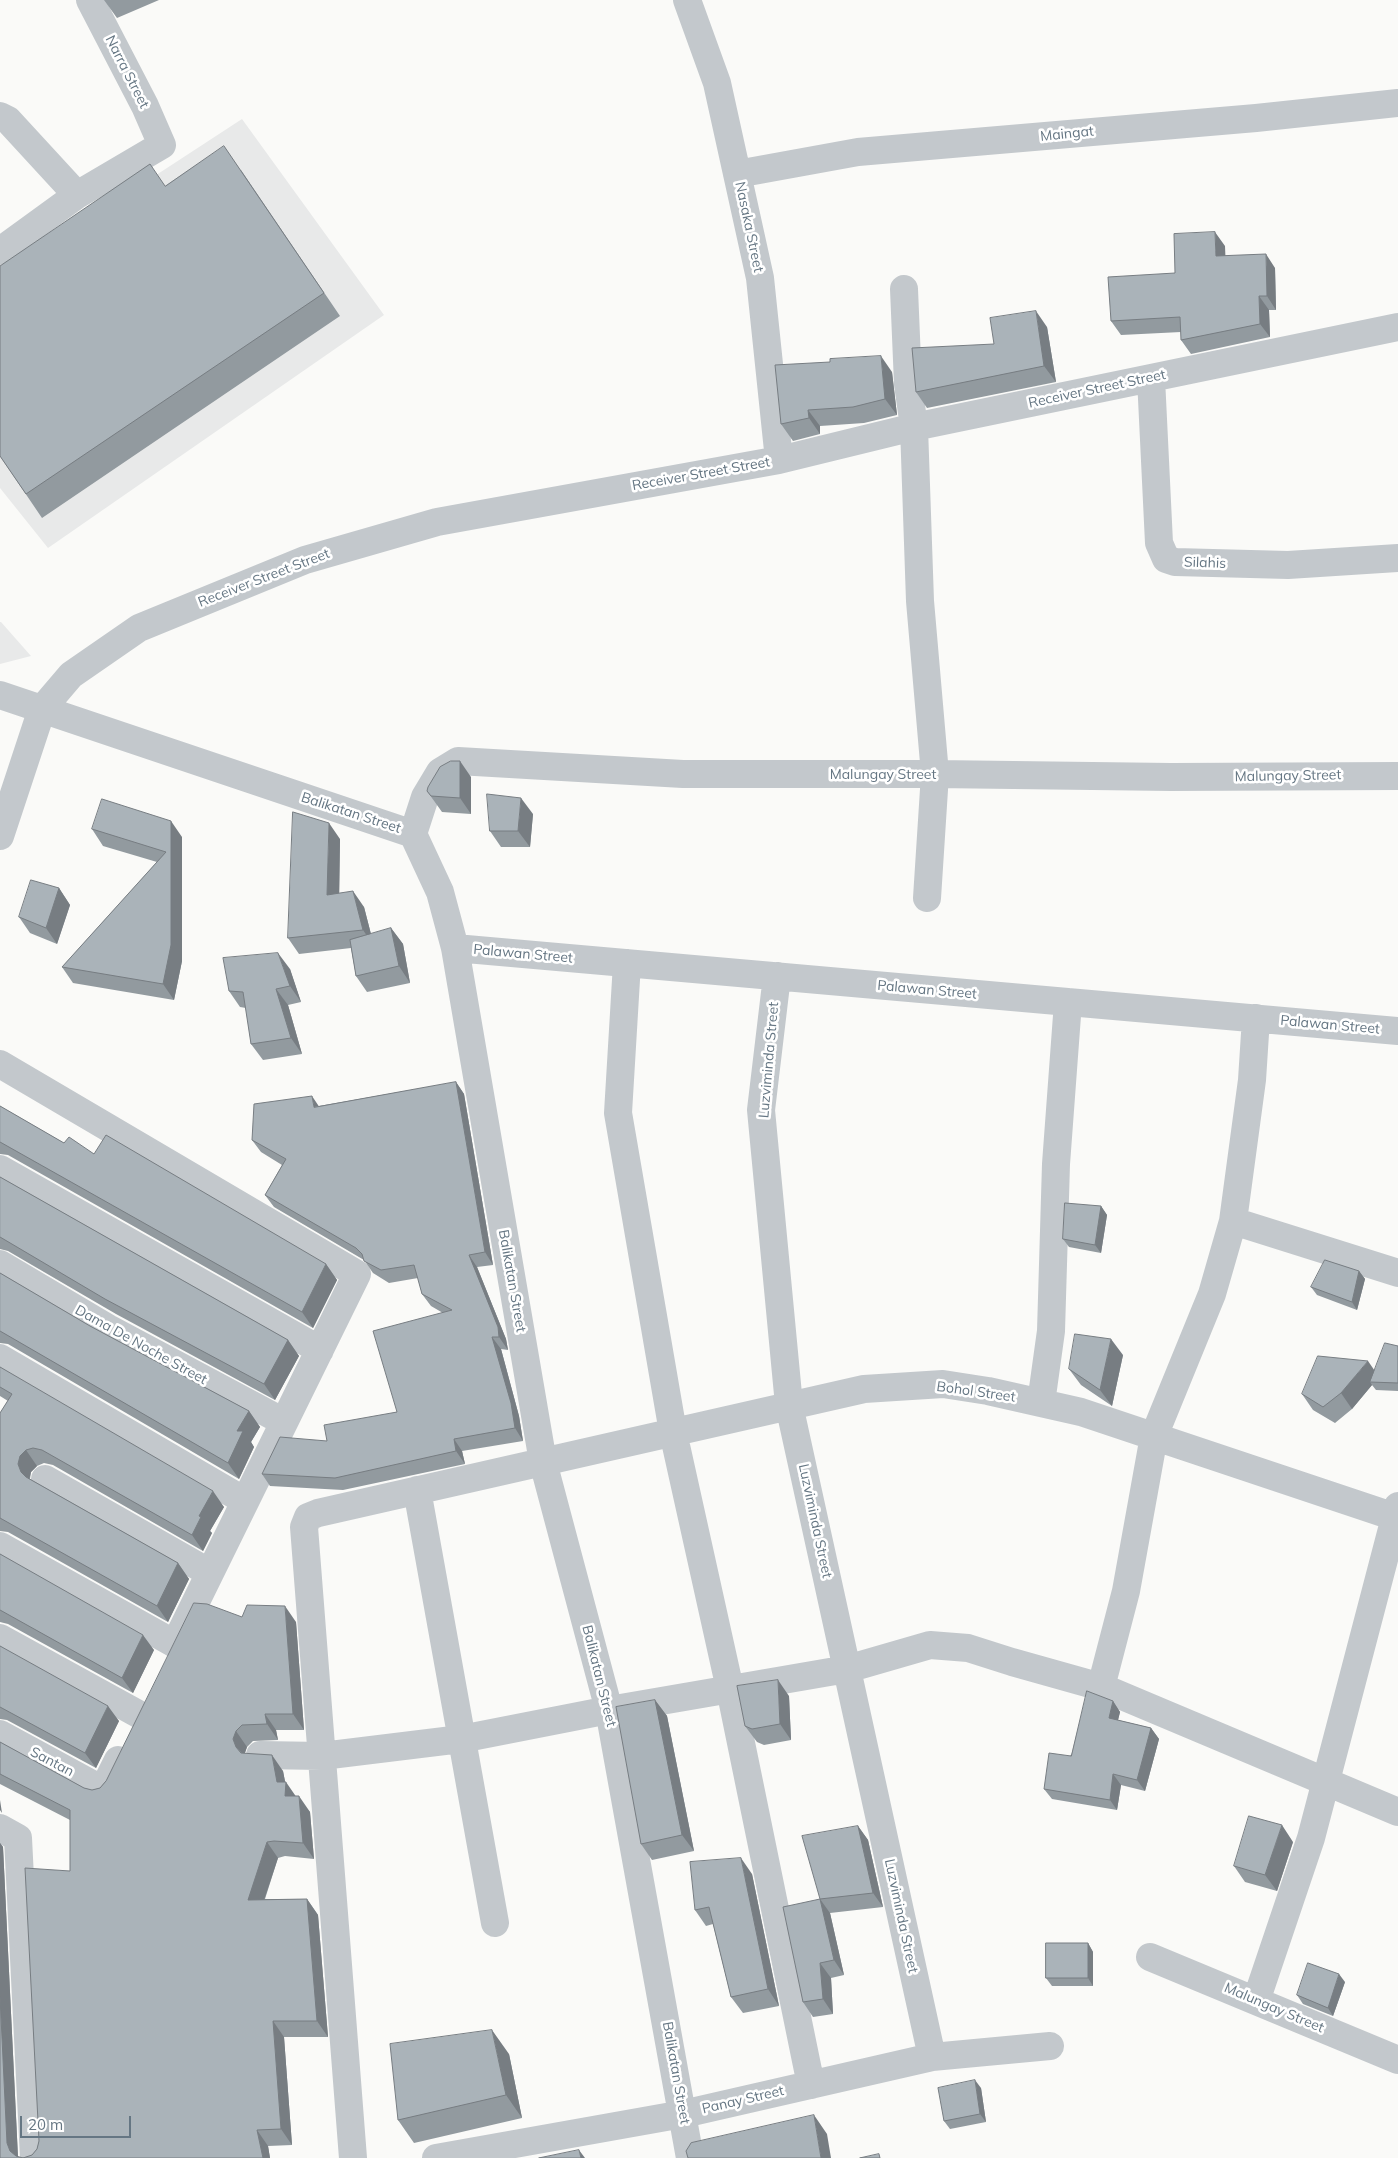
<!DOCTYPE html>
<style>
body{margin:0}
#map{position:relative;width:1398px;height:2158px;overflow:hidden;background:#fafaf8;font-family:Mulish,sans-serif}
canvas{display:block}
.scale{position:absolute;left:20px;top:2116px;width:111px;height:22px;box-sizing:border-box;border:2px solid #657683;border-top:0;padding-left:6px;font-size:15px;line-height:18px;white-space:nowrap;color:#657683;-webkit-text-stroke:4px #fff;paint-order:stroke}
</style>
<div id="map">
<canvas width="1398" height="2158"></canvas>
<div class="scale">20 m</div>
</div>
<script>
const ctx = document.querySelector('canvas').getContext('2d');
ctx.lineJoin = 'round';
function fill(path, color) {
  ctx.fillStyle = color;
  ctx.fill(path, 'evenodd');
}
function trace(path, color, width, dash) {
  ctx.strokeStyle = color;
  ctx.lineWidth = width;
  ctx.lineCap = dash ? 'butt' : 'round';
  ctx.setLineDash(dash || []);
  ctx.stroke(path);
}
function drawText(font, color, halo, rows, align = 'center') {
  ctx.font = font + ' Mulish,sans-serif';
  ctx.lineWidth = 5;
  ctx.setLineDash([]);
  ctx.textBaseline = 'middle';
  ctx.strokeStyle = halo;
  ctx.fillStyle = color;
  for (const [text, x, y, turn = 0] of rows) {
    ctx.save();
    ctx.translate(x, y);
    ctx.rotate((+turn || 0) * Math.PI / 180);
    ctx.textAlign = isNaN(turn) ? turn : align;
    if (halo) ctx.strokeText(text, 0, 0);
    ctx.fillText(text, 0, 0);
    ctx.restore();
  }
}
fill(new Path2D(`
 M242,119L384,315L48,548L0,488V277Z
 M0,622H1L31,656L0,664Z`), '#e8e9e9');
trace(new Path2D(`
 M687,0L717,83L760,278L779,460
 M0,116L8,120L77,195
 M737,174L858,152L1256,118L1398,103
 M0,251L77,195L162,145L145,106L90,0
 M904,289L908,384L914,427L920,601L935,774L927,898
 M1151,378L1159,543L1166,559L1175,562L1288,565L1398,558
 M0,695L413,834L440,892L455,948L543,1462L609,1710L690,2158
 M413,834L425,797L440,772L458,761L683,774H935L1171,777L1398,776
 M0,836L42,709L71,675L139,628L305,560L437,522L779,460L914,427L1398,327
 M455,948L1398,1031
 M627,963L618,1113L673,1432L730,1689L811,2085
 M777,976L761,1110L789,1405L932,2057
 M0,1064L357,1274L179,1636
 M0,1169L320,1350
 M1233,1221L1398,1273
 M0,1264L108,1328L284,1422
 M0,1358L245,1501
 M1041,1403L1051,1331L1056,1164L1068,1002
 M45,1479L210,1573
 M417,1490L495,1923
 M0,1546L175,1644
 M0,1638L140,1715
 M1101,1687L1126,1591L1154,1436L1212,1294L1233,1221L1252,1080L1256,1018
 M0,1734L103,1790L118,1760
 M260,1755L322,1756L461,1739L609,1710L847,1669L930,1645L968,1648L1012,1662L1101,1687L1398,1812
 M0,1828L18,1838L34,2158
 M1150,1957L1398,2060
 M1256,2001L1311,1838L1398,1506
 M353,2158L304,1527L308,1517L318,1513L864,1389L943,1384L988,1391L1081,1412L1398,1518
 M436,2158L683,2114L932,2057L1050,2046`), '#c3c8cc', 28);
fill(new Path2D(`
 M104,0H159L117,18Z
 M241,170L340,316L42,518L0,456L166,186Z
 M1225,246V256L1275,268L1276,310H1269L1270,337L1191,354L1181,340V332L1121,335L1111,321L1175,273Z
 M1047,327L1056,382L927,408L916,392L994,344Z
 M830,362L892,372L897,415L864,423L820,426V434L793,441L781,424Z
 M471,777V814L442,812L427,791Z
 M533,814L530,847H501L490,831Z
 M92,829L182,837V961L174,1000L73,983L62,967L157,862L103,846Z
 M340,839L339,893L364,907L371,934L391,928L403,944L410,983L367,992L356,976L351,948L299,954L288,938Z
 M59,888L70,905L57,944L30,933L19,917Z
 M290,969L301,1002L288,1005L302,1054L263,1060L251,1044L246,1008L240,1007L229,991Z
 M456,1082L464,1094L493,1265L477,1267L506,1339L508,1350L501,1349L519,1416L523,1441L462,1451L465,1464L343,1490L270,1486L262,1474L327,1441L397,1412L443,1313L431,1306L422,1294L418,1278L389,1283L373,1273L364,1260L274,1207L265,1195L282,1165L261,1152L252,1140L319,1106Z
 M0,1106L64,1143L94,1154L326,1264L337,1280L313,1328L8,1155L0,1154Z
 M0,1177L288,1340L299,1356L275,1400L116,1314L8,1251L0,1249Z
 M1101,1206L1107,1215L1101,1253L1069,1247L1063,1239Z
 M1359,1271L1365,1279L1357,1310L1317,1295L1311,1287Z
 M0,1273L90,1326L249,1411L260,1427L251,1442L254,1447L239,1479L8,1344L0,1343Z
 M1398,1346V1391L1376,1390L1372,1385L1352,1409L1335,1423L1313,1410L1302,1394L1374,1370Z
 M1123,1355L1112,1406L1081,1385L1069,1369Z
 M0,1367L224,1507L210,1531L212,1533L203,1551L53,1465L44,1463L37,1466L31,1472L30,1479L178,1563L189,1579L168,1622L8,1532L0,1531V1413L8,1401L0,1396Z
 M0,1554L154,1650L133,1693L8,1624L0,1622Z
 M242,1617L296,1622L304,1730H276L278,1740L253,1741L247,1747L245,1753L283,1771L285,1782L295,1796L310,1812L314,1859L285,1856L278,1858L265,1899H307L318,1915L328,2037H284L292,2145L268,2146L270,2158H0V1843L3,1847L18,2157L23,2158L32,2155L37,2149L39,2141L70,1871V1820L0,1784V1742L84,1788L92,1790L100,1788Z
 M0,1646L119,1721L96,1768L7,1720L0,1719Z
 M789,1696L791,1740L764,1745L757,1742L745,1726Z
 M655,1700L667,1716L694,1851L652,1860L641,1844Z
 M1113,1701L1120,1712L1118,1720L1151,1728L1159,1739L1145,1791L1121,1785L1117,1810L1052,1799L1044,1789Z
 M858,1826L868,1840L883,1907L830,1913L844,1975L831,1978L833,2014L813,2017L803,2002L820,1899Z
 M1293,1842L1277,1891L1245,1882L1234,1866Z
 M752,1874L779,2006L743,2013L731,1997L713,1924L706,1926L695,1910Z
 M1088,1943L1093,1952V1986H1052L1046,1978Z
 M1345,1982L1333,2016L1303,2004L1297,1995Z
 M509,2054L522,2118L414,2143L398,2120Z
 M981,2088L986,2122L950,2129L944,2121Z`), '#929a9f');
fill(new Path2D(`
 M1215,232L1225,246L1226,270L1216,256Z
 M1266,254L1275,268L1276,310L1267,296Z
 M1259,296L1269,310L1270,337L1260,324Z
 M1036,311L1047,327L1056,382L1044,366Z
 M881,356L892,372L897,415L885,399Z
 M808,410L820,426V434L809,418Z
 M460,761L471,777V814L460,798Z
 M521,798L533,814L530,847L518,831Z
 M171,821L182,837V961L174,1000L163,984Z
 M329,823L340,839L339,911L327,895Z
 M59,888L70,905L57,944L46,928Z
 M353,891L364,907L374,946L363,930Z
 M391,928L403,944L410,983L399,966Z
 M278,953L290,969L301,1002L290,986Z
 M276,989L288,1005L302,1054L291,1038Z
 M456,1082L464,1094L493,1265L485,1252Z
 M312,1096L320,1108L314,1107Z
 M1101,1206L1107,1215L1101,1253L1095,1245Z
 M469,1255L477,1267L506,1339L508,1350L499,1337Z
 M326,1264L337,1280L313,1328L302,1312Z
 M1359,1271L1365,1279L1357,1310L1352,1302Z
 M492,1337L501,1349L519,1416L523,1441L515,1428Z
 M1111,1339L1123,1355L1112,1406L1100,1390Z
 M288,1340L299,1356L275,1400L264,1384Z
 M1368,1361L1379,1377L1370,1382L1372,1385L1352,1409L1341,1393Z
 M249,1411L260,1427L251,1442L254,1447L239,1479L228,1463L237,1431Z
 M454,1439L462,1451L465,1464L456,1451Z
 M26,1450L37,1466L31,1472L29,1480L21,1472L18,1464L20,1456Z
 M213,1491L224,1507L210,1531L212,1533L203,1551L192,1535L199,1516Z
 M178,1563L189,1579L168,1622L157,1606Z
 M285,1606L296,1622L304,1730L293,1714Z
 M143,1635L154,1650L133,1693L122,1678Z
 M778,1680L789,1696L791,1740L780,1724Z
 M655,1700L667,1716L694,1851L682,1835Z
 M1113,1701L1120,1712L1116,1728L1109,1718Z
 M108,1706L119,1721L96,1768L85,1753Z
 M265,1714L276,1730L278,1740L267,1724Z
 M1151,1728L1159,1739L1145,1791L1137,1780Z
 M236,1731L247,1747L244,1755L236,1747L233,1739Z
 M272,1755L283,1771L286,1786V1782L297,1798L285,1796L277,1782Z
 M1113,1774L1121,1785L1117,1810L1110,1800Z
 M299,1796L310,1812L314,1859L303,1843Z
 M0,1800L2,1813L0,1810Z
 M1282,1825L1293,1842L1277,1891L1265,1875Z
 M858,1826L868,1840L883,1907L873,1893Z
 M267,1842L278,1858L259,1915L248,1900Z
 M0,1843L3,1847L18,2158L10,2151L7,2143L0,1996Z
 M741,1858L752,1874L779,2006L768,1989Z
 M307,1899L318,1915L328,2037L317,2021Z
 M820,1899L830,1913L844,1975L834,1960Z
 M1088,1943L1093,1952V1986L1088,1978Z
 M820,1963L831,1978L833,2014L823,1999Z
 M1339,1974L1345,1982L1333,2016L1328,2008Z
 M273,2021L284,2037L292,2145L281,2129Z
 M492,2030L509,2054L522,2118L506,2095Z
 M975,2080L981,2088L986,2122L980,2114Z
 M814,2115L827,2134L831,2158H821Z
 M257,2130L268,2146L270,2158H263Z
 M579,2150L585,2158H581Z`), '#777d82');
const building = new Path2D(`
 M224,146L324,293L26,494L0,456V266L150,164L165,186Z
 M1215,232L1216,256L1266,254L1267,296H1259L1260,324L1181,340L1180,317L1111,321L1108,277L1175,273L1174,234Z
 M1036,311L1044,366L916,392L912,348L994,344L990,318Z
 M881,356L885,399L853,407L808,410L809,418L781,424L775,365L830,362V359Z
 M451,761H460V798L431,796L427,791L428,787L440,767Z
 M487,794L521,798L518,831H490Z
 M102,799L171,821V945L163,984L62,967L166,852L92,829Z
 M293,812L329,823L327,895L353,891L363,930L288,938Z
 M31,880L59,888L46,928L19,917Z
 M391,928L399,966L356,976L350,940Z
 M278,953L290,986L276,989L291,1038L251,1044L243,992L229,991L223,958Z
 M456,1082L485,1252L469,1255L498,1327L499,1337H492L511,1403L515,1428L454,1439L456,1451L335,1478L262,1474L280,1437L327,1441L324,1425L397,1412L373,1331L452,1310L422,1294L414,1265L381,1270L364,1261L362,1254L356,1248L265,1195L286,1159L252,1140L254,1104L312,1096L314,1107Z
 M0,1106L64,1143L69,1137L94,1154L106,1135L326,1264L302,1312L0,1142Z
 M0,1177L288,1340L264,1384L105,1299L0,1237Z
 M1065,1203L1101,1206L1095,1245L1063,1239Z
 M1325,1260L1359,1271L1352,1302L1311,1287Z
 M0,1273L90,1326L249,1411L237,1431H243L228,1463L0,1331Z
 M1075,1334L1111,1339L1100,1390L1069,1369Z
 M1385,1343L1398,1346V1383L1370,1382Z
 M1318,1356L1368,1361L1341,1393L1323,1407L1302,1394Z
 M0,1367L213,1491L199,1516L201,1517L192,1535L42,1450L33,1448L26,1450L20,1456L18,1464L21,1472L26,1477L178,1563L157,1606L0,1518V1413L12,1394L0,1387Z
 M0,1554L143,1635L122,1678L0,1610Z
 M194,1603L207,1604L242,1617L247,1605L285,1606L293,1714H265L267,1724L242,1725L236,1731L233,1739L236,1747L241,1753L272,1755L277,1782H286L285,1796H299L303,1843L274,1841L267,1842L248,1900L307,1899L317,2021H273L281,2129L257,2130L263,2158H0V1996L7,2143L10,2151L16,2156L23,2158L32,2155L37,2149L39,2141L25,1868L70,1871V1810L0,1774V1742L84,1788L92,1790L100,1788L106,1781Z
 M0,1646L108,1706L85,1753L0,1707Z
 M778,1680L780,1724L752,1729L745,1726L737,1686Z
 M1087,1691L1113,1701L1109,1718L1151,1728L1137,1780L1113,1774L1110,1800L1044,1789L1049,1753L1071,1756Z
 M655,1700L682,1835L641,1844L616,1707Z
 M1249,1816L1282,1825L1265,1875L1234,1866Z
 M858,1826L873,1893L820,1899L834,1960L820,1963L823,1999L803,2002L783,1907L820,1899L802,1836Z
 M741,1858L768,1989L731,1997L709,1907L695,1910L690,1862Z
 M1046,1943H1088V1978H1046Z
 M1308,1963L1339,1974L1328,2008L1297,1995Z
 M492,2030L506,2095L398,2120L390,2044Z
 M975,2080L980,2114L944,2121L938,2088Z
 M814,2115L821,2158H688L686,2151L691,2143Z
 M579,2150L581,2158H539Z
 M879,2154L880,2158H860Z`);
fill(building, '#aab3b9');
trace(building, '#777d82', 1);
drawText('14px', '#657683', '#fff', [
 ["Narra Street",127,72,63],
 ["Maingat",1067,134,-6],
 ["Nasaka Street",749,227,78],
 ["Receiver Street Street",1097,389,-12],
 ["Receiver Street Street",701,474,-10],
 ["Silahis",1205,563,2],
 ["Receiver Street Street",264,578,-21],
 ["Malungay Street",883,775],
 ["Malungay Street",1288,776,-1],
 ["Balikatan Street",351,813,18],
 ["Palawan Street",523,954,5],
 ["Palawan Street",927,990,5],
 ["Palawan Street",1330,1025,5],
 ["Luzviminda Street",769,1060,-85],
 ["Balikatan Street",512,1281,80],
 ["Dama De Noche Street",141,1345,29],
 ["Bohol Street",976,1392,8],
 ["Luzviminda Street",815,1521,78],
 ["Balikatan Street",599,1676,76],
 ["Santan",52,1762,28],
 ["Luzviminda Street",901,1916,78],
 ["Malungay Street",1274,2008,23],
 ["Balikatan Street",676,2073,80],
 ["Panay Street",743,2100,-13]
]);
</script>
